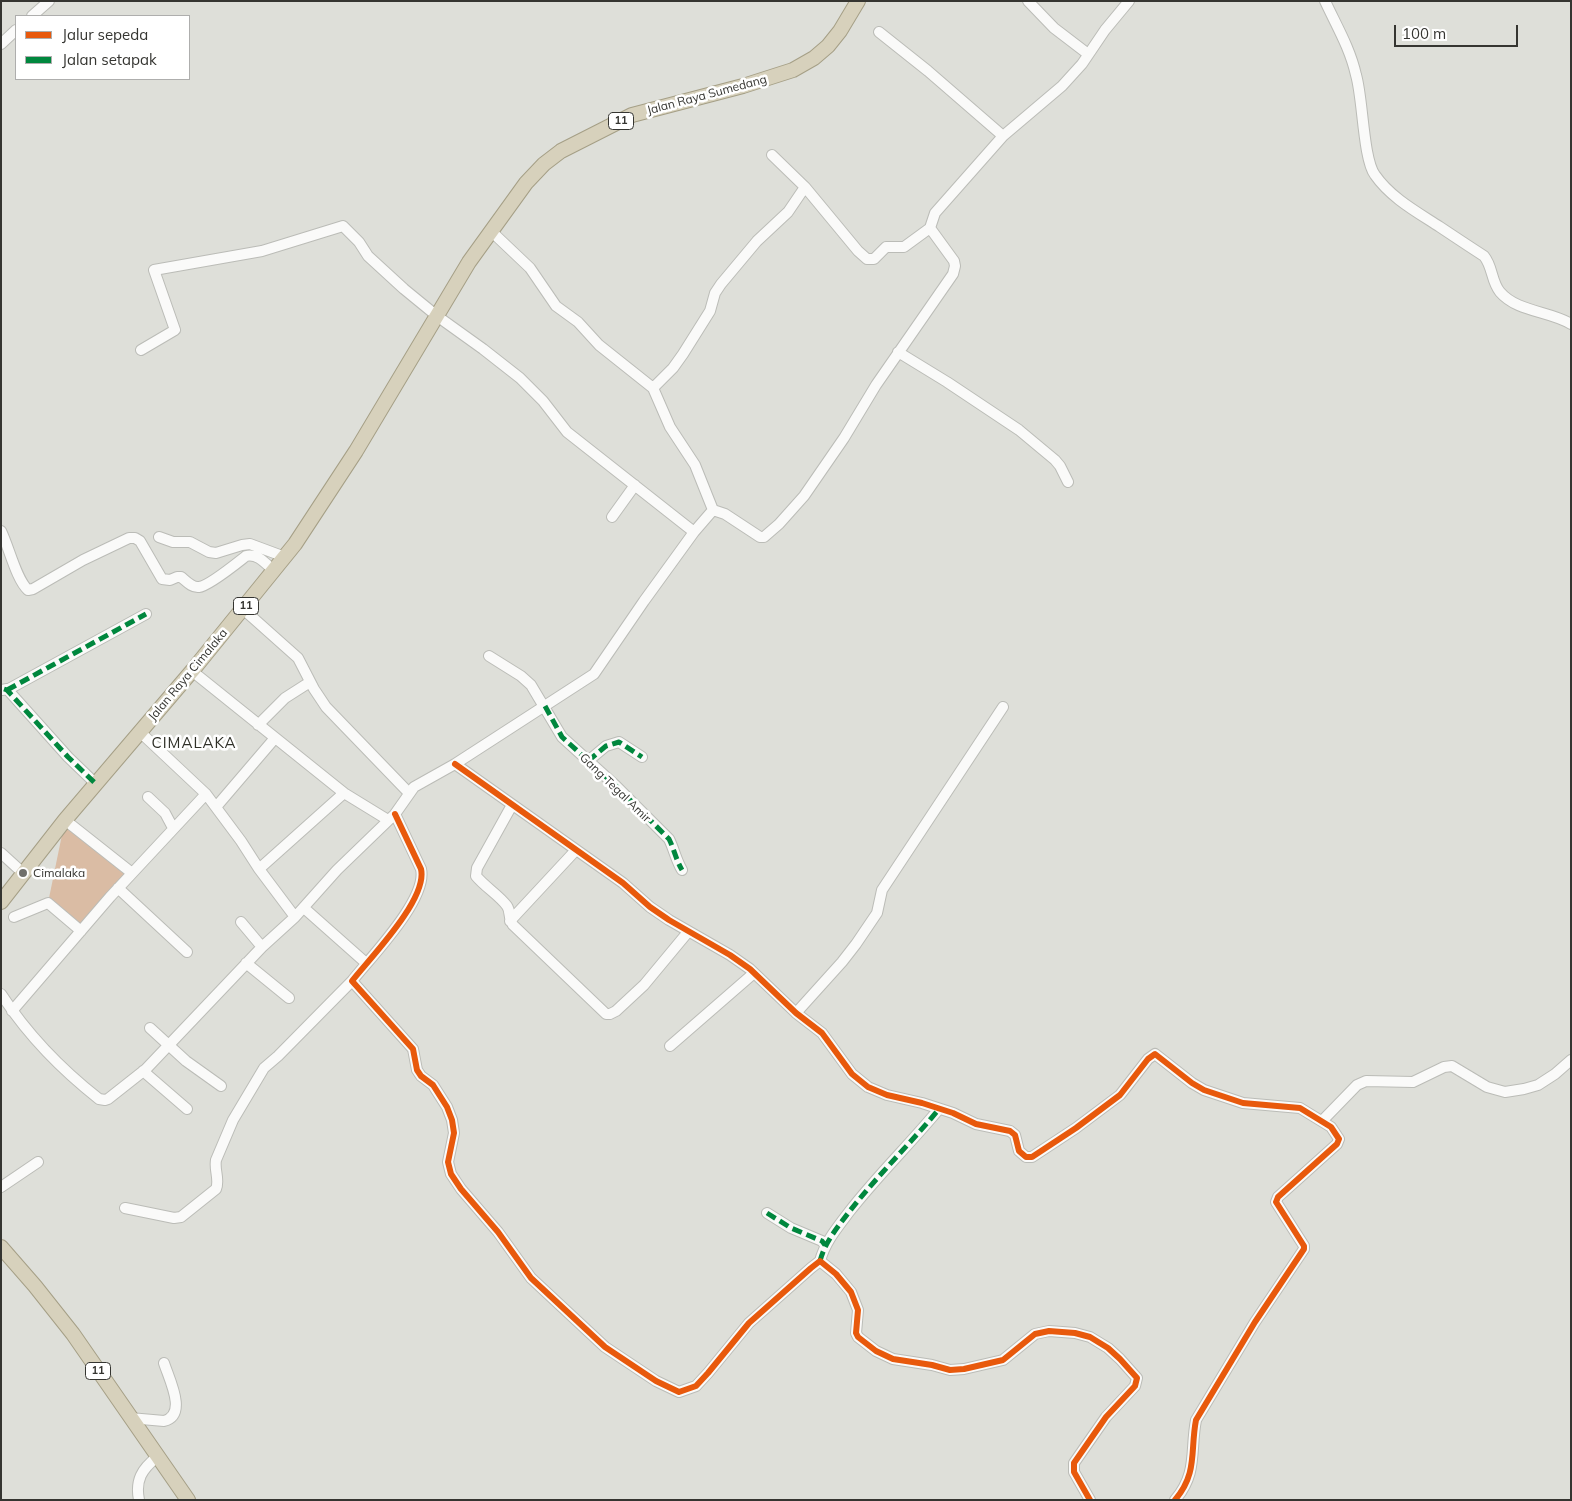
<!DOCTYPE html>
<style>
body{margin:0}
#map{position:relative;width:1572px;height:1501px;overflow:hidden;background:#dedfd9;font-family:Mulish,sans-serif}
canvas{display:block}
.frame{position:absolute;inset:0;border:2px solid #353531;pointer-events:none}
.legend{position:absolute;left:15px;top:15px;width:175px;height:65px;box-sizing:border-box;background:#fff;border:1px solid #aeaead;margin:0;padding:6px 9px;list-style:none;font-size:15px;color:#353531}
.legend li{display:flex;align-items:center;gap:10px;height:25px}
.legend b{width:25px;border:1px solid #aeaead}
.scale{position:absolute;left:1394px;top:25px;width:124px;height:22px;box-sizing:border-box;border:2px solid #353531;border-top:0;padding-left:6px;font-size:15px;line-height:18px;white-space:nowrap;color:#353531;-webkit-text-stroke:4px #fff;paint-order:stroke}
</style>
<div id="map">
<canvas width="1572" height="1501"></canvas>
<div class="frame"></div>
<ul class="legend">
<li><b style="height:6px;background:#e8590c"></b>Jalur sepeda</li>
<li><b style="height:6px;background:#00873e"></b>Jalan setapak</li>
</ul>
<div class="scale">100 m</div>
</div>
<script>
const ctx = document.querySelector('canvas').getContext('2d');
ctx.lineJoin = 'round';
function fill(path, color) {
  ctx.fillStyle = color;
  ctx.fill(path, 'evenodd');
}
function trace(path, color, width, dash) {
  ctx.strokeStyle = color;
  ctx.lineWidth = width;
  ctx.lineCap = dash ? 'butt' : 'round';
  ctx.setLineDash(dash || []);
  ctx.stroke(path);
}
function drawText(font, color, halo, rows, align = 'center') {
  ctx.font = font + ' Mulish,sans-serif';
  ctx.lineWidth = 5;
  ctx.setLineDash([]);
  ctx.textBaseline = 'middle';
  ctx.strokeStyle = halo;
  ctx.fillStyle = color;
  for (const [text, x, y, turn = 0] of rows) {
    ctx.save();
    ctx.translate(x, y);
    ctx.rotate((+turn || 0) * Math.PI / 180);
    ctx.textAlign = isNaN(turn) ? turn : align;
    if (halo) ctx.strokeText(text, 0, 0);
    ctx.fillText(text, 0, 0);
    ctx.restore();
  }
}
fill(new Path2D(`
 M65,820L132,873L81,931L48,903Z`), '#dabca4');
const minor = new Path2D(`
 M1028,1L1054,28L1088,54
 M1325,1C1336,25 1350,48 1356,75C1363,98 1363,159 1375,175C1391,198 1417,212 1440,227C1455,237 1470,247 1484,256C1493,267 1491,281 1500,292C1517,312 1550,311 1571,324
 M32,16L49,1
 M879,32L928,71L1003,136
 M1,44L16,30
 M772,155L805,187L858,251L867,259H874L886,247H904L930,228
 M491,231L530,268L556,306L578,322L599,345L653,388L670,427L695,465L713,510
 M141,350L175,330L154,270L262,251L343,226L359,242L368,256L404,289L437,316L483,349L520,378L543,401L567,432L694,532
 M898,352L947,382L1019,430L1055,460L1060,466L1068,482
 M653,388L673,368L683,354L710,311L715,293L721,284L757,241L788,212L805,187
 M713,510L725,514L760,537H764L779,524L804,496L844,438L876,385L953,274L955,266L954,261L930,228L935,213L1003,136L1062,86L1082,64L1105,30L1129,1
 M612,517L635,485
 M1,531C9,547 16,579 28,590L33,589L83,560L129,538H135L140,541L162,579L170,580L177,577H181C186,581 192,588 199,587C209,586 237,563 246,556C258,553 266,564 274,571
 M159,537L173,542H190L209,552L216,553L242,545L250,544L285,557
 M243,609L298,658L314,689L326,707L409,793
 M489,656L521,676L531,685L562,737L616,786L669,839C674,849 676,860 682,870
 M192,671L344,793L388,820
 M2,690L7,689L68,757L96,784
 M7,690L146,614
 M258,725L285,698L310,682
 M140,732L206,794L241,841L259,869L344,793
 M588,761L606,746L619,742L642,757
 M455,764L623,883L650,907L669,920L730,955L750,969L796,1013L822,1033L852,1074L868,1087L887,1095L922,1103L953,1113L976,1124L1010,1131L1015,1135L1019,1151L1026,1157H1032L1076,1128L1120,1095L1148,1059L1155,1054L1192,1083L1204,1090L1243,1103L1300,1108L1331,1127L1339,1139L1337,1144L1278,1197L1276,1202L1304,1246V1249L1255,1322L1196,1420C1190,1451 1198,1473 1175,1500
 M148,797L165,813L173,828
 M512,805L477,868L476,876C485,887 499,895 507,906C511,912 508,918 513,925L606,1014H610L616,1011L644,985L688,932
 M216,807L275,738
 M395,814L421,869C428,899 370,958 352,981L413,1049L417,1070L421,1076L433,1085L447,1107L452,1120L454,1133L448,1162L451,1174L461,1189L498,1232L531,1278L605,1347L656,1381L679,1392L696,1386L708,1373L749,1323L811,1268L820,1261L836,1274L851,1292L858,1310L856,1333L858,1337L876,1351L893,1359L932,1365L950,1370L964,1369L1003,1360L1035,1334L1049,1331L1075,1333L1090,1337L1108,1348L1120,1359L1137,1378L1135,1386L1106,1417L1074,1463V1472L1090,1500
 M65,820L132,873
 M1,853L23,873
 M259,869L295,917
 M118,888L187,952
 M304,908L366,963
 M14,917L48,903L81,931
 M510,921L576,850
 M241,922L262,947
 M246,963L289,998
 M1,994C27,1034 62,1070 99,1099L105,1100L108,1099L146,1069L262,947L295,917L337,870L395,814L414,787L455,764L594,674L644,601L694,532L713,510
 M12,1011L110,897L206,794
 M796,1013L842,962L856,944L877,913L882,890L1003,707
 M150,1028L186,1061L221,1086
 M670,1046L754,973
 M143,1071L187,1109
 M1322,1121L1357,1085L1366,1081L1413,1082L1444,1067L1452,1066L1487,1087L1505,1092L1524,1089L1538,1085L1555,1074L1571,1060
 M1,1187L38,1162
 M125,1208L174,1218L181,1217L216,1189C220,1180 214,1170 216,1160L233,1120L264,1068L278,1056L352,981
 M767,1213L791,1228L822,1241L825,1245
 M820,1261C825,1242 837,1228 849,1212C877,1176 910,1144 939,1109
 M130,1418L164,1421C188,1415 169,1379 164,1363
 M139,1500C135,1480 142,1469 157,1457`);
const highway = new Path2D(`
 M1,902L65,820L192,671L295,544L356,451L469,262L526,183L544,164L561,151L632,115L743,86L793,70L814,58L828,46L840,31L858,1
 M1,1247L35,1286L73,1334L188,1500`);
trace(minor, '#bbbcb7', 12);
trace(highway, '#a59f86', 16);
trace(minor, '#fafaf9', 10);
trace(highway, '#d7d1bc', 14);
trace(new Path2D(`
 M4,689L7,690L68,757L96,784
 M7,690L146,614
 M545,706L562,737L616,786L669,839C674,849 676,860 682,870
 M588,761L606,746L619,742L642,757
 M767,1213L791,1228L822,1241L825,1245
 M820,1261C825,1242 837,1228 849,1212C877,1176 910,1144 939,1109`), '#00873e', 5, [10, 5]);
trace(new Path2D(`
 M455,764L623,883L650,907L669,920L730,955L750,969L796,1013L822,1033L852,1074L868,1087L887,1095L922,1103L953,1113L976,1124L1010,1131L1015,1135L1019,1151L1026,1157H1032L1076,1128L1120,1095L1148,1059L1155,1054L1192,1083L1204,1090L1243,1103L1300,1108L1331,1127L1339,1139L1337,1144L1278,1197L1276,1202L1304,1246V1249L1255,1322L1196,1420C1190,1451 1198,1473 1175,1500
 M395,814L421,869C428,899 370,958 352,981L413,1049L417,1070L421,1076L433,1085L447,1107L452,1120L454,1133L448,1162L451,1174L461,1189L498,1232L531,1278L605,1347L656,1381L679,1392L696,1386L708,1373L749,1323L811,1268L820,1261L836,1274L851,1292L858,1310L856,1333L858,1337L876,1351L893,1359L932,1365L950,1370L964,1369L1003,1360L1035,1334L1049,1331L1075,1333L1090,1337L1108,1348L1120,1359L1137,1378L1135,1386L1106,1417L1074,1463V1472L1090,1500`), '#e8590c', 6);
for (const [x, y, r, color] of [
 [23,873,5,"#70706c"]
]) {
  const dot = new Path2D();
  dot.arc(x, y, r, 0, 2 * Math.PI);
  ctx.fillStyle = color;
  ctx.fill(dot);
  trace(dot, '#fff', 2);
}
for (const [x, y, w] of [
 [621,121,25],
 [246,606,25],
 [98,1371,25]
]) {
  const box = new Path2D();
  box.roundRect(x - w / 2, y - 8.5, w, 17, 4);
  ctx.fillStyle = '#fff';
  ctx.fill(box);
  trace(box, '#353531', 1);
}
drawText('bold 11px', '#353531', null, [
 ["11",621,121],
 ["11",246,606],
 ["11",98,1371]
]);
drawText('12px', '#353531', '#fff', [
 ["Jalan Raya Sumedang",707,95,-15],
 ["Jalan Raya Cimalaka",188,675,-50],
 ["Gang Tegal Amir",615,788,44]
]);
drawText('12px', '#353531', '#fff', [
 ["Cimalaka",33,873]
], 'left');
ctx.letterSpacing = '1px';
drawText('15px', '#2f3028', '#fff', [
 ["CIMALAKA",194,743]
]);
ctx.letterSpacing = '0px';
</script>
